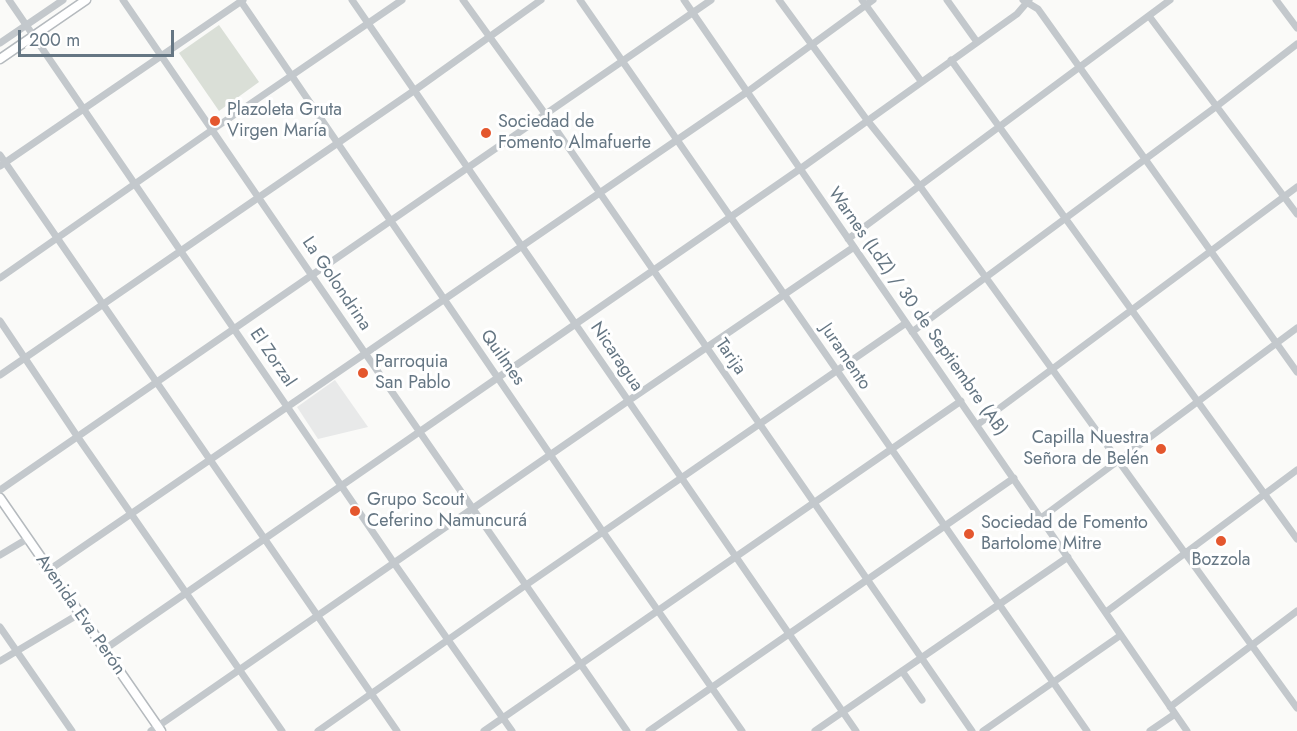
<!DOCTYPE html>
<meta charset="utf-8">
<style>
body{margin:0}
#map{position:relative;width:1297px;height:731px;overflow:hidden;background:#fafaf8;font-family:Jost,sans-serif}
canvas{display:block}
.scale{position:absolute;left:18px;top:30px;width:156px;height:27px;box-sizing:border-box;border:3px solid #657683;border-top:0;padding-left:8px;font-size:18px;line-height:21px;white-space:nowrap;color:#657683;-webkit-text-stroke:4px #fff;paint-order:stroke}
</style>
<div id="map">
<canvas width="1297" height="731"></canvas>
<div class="scale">200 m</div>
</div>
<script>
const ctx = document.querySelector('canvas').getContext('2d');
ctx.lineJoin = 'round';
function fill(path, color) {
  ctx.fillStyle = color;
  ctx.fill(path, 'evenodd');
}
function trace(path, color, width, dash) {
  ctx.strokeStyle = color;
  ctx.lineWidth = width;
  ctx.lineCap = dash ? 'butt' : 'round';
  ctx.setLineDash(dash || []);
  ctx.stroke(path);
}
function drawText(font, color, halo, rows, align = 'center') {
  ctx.font = font + ' Jost,sans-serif';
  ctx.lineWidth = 6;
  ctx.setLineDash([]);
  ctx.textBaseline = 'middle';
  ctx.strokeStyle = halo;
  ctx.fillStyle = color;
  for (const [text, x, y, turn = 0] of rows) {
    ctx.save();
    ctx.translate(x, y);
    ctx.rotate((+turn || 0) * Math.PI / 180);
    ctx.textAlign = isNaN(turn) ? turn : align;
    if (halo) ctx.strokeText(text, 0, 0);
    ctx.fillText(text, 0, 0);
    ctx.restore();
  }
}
fill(new Path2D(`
 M335,380L368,427L318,439L297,407Z`), '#e8e9e9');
fill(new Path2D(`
 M219,25L259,82L219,111L179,53Z`), '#dadfd7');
const major = new Path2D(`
 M0,59L86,0
 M0,498L161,731`);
trace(major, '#b5babe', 11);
trace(new Path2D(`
 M9,0L394,563L512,731
 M123,0L365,353L627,731
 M240,0L603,532L742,731
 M352,0L856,731
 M463,0L546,115L972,731
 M580,0L1087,731
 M684,0L1187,731
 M779,0L867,120L919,185L1297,708
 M862,0L921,81
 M947,0L977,42
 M1023,0L1038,9L1297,372
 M1276,0L1297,28
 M1149,16L1297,214
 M0,43L63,0
 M951,60L1297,539
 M0,155L397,731
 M0,166L243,0
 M848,239L1170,0
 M0,278L212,130L402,0
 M0,321L77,436L282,731
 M912,332L1217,106L1297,44
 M0,375L415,90L541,0
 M977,425L1297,187
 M0,490L711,0
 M1041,518L1297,328
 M0,555L27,539
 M49,570L747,92L873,0
 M1106,612L1297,470
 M0,627L72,731
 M105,649L800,169L1017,14L1029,0
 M0,661L79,614
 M902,671L922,700
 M1170,707L1297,611
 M151,731L628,401L854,247
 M318,731L526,585L906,323
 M484,731L961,401
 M649,731L1014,478
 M815,731L1068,557
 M983,731L1121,635
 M1150,731L1175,714`), '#c3c8cc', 7);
trace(major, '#fff', 8);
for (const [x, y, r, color] of [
 [215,121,6,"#e4572e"],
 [486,133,6,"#e4572e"],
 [363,373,6,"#e4572e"],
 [1161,449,6,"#e4572e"],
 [355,511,6,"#e4572e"],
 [969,534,6,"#e4572e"],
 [1221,541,6,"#e4572e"]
]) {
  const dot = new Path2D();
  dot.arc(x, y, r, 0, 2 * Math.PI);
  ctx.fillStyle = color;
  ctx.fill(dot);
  trace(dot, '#fff', 2);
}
drawText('18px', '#657683', '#fff', [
 ["Plazoleta Gruta",227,111],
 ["Virgen María",227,132],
 ["Sociedad de",498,123],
 ["Fomento Almafuerte",498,144],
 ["Parroquia",375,363],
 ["San Pablo",375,384],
 ["Capilla Nuestra",1149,439,"right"],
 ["Señora de Belén",1149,460,"right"],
 ["Grupo Scout",367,501],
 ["Ceferino Namuncurá",367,522],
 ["Sociedad de Fomento",981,524],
 ["Bartolome Mitre",981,545],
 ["Bozzola",1221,561,"center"]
], 'left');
drawText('18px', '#657683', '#fff', [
 ["La Golondrina",336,284,56],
 ["Warnes (LdZ) / 30 de Septiembre (AB)",917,312,55],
 ["Nicaragua",616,357,56],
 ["Tarija",730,357,55],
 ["Juramento",845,357,56],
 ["El Zorzal",272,358,56],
 ["Quilmes",502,358,55],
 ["Avenida Eva Perón",80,615,55]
]);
</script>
